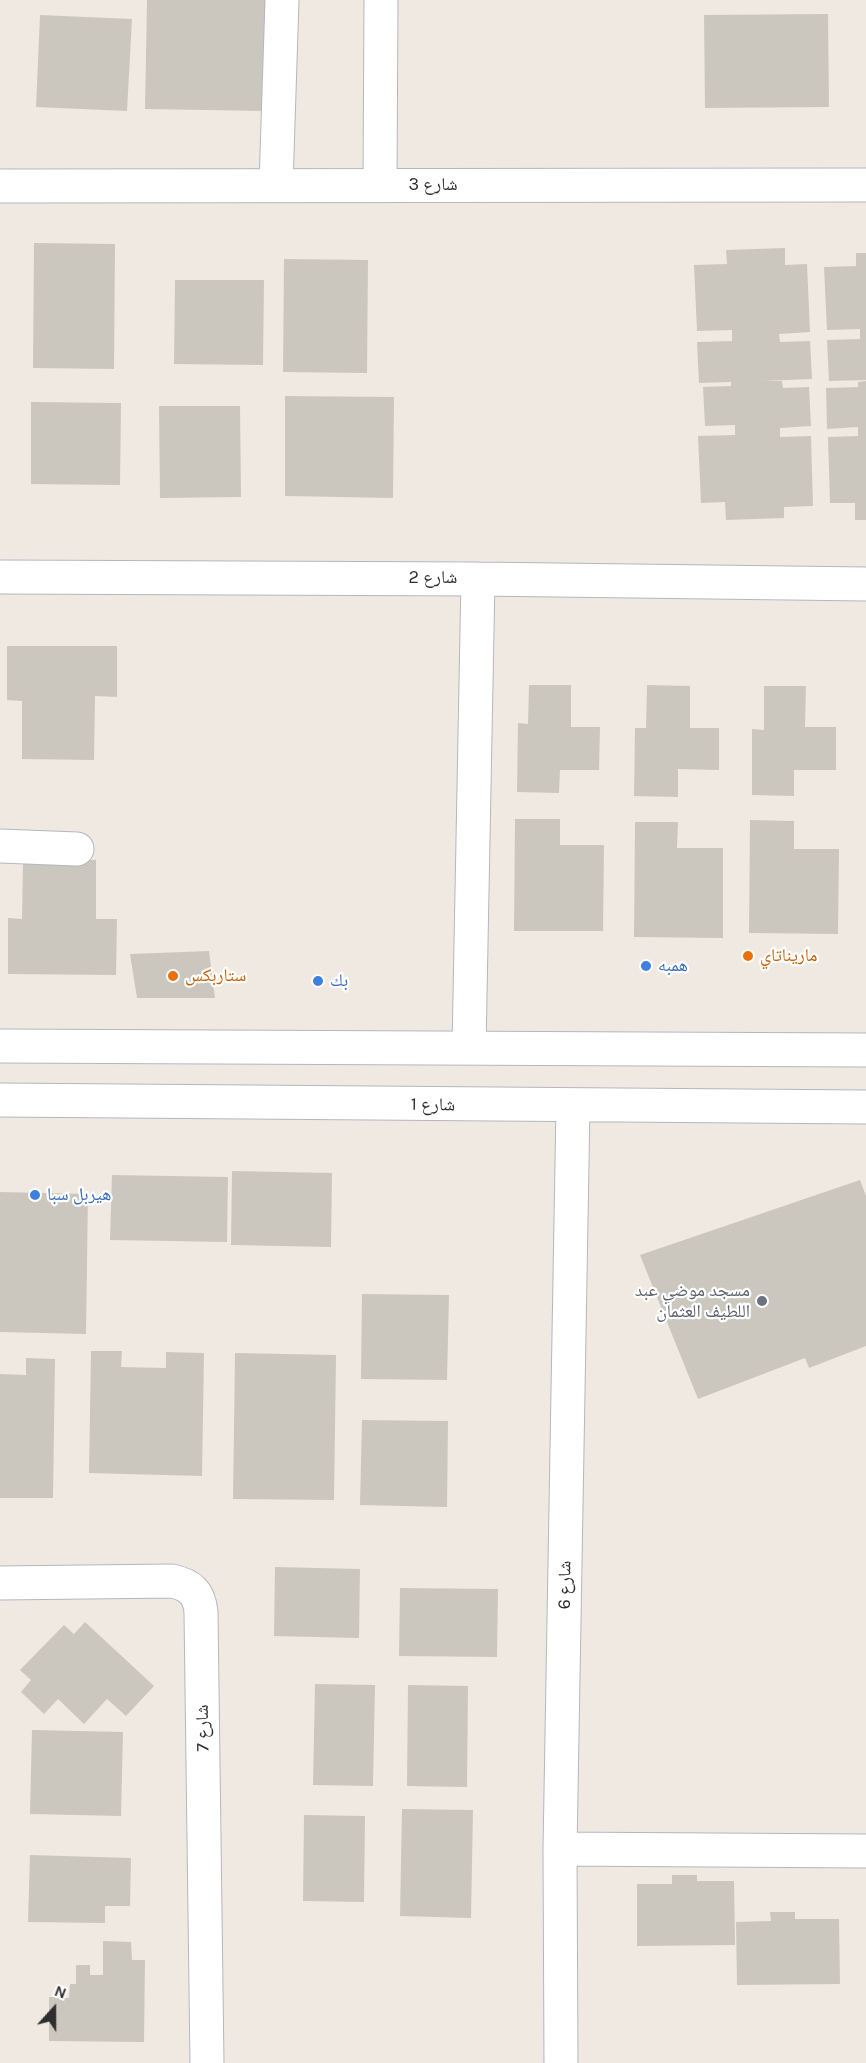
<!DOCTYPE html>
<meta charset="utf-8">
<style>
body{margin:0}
#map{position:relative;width:866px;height:2063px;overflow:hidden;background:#efe9e1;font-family:Karla,sans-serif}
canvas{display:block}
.north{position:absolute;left:24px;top:1979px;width:60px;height:60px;-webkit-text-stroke:4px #fff;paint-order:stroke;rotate:21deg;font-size:16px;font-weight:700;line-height:24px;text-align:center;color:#2e2e2e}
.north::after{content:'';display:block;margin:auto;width:21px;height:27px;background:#2e2e2e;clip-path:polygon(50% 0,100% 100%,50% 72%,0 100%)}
</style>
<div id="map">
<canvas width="866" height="2063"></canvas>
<div class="north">N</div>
</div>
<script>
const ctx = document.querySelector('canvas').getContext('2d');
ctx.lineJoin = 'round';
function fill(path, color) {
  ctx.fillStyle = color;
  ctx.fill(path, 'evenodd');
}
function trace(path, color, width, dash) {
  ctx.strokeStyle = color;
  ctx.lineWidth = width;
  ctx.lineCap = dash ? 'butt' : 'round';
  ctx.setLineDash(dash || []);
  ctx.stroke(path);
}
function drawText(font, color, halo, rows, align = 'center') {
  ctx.font = font + ' Karla,"Noto Naskh Arabic",sans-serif';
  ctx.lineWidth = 4.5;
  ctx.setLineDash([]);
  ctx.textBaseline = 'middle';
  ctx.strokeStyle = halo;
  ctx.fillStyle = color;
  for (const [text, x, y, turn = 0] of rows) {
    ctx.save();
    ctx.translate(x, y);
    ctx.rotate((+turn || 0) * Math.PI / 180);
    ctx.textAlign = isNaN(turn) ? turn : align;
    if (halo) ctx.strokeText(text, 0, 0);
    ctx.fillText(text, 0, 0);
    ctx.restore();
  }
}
fill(new Path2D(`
 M147,0H266L264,111L145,109Z
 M828,14L829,107L705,108L704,15Z
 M40,15L132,19L127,111L36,107Z
 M34,243L115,244L114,369L33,368Z
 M785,248V265L807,264L810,332L779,334L780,342L810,341L812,379L763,381H782L783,388L809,387L811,426L780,428V437L811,436L813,506L784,507V518L726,520L725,502L701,503L698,436L735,435V425L705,426L703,387L731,386V382L699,383L697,342L732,341V330L697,331L694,265L727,264L726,250Z
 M856,253H866V380L829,381L827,340L860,339V329L827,330L824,267L856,266Z
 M284,259L368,260L367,373L283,372Z
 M175,280H264L263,365L174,364Z
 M866,381V520H855V503H830L828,437L858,436V427L827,429L826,388L858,387V382Z
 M285,396L394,397L393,498L285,496Z
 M31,402L121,403L120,485L31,484Z
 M159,406H240L241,497L160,498Z
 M7,646H117V697L95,696L94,760L22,759V701L7,700Z
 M529,685H571V727H600L599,770H560L559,793L517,792L518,723L528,724Z
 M647,685L690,686V728H719V770L678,769V797L634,796L635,728H646Z
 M764,686H806L805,727H836V770H794V796L752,795V729L764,730Z
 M515,819H560V845H604L603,931H514Z
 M750,820L794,821V849H839L838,934L749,933Z
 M635,822H678L677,848H723V938L634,937Z
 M23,859L96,860V919H117L116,975L8,974V918L22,919Z
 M209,951L215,998H137L130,954Z
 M232,1171L332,1173L331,1247L231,1245Z
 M112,1175L228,1177L227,1242L110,1240Z
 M860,1180L866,1196V1346L809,1368L805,1358L698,1399L640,1255Z
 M0,1192L88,1194L86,1334L0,1332Z
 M362,1294L449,1295L447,1380L361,1379Z
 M91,1351H122L121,1367L166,1368V1352L204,1353L202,1476L89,1473Z
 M235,1353L336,1355L334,1500L233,1499Z
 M26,1358L55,1359L53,1498H0V1374L26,1375Z
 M362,1420L448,1421L447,1507L360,1505Z
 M275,1567L360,1569L359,1638L274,1636Z
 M400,1588L498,1589L497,1657L399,1656Z
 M85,1622L154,1686L126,1716L107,1699L84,1724L58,1699L44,1714L21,1692L31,1680L20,1670L64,1625L74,1634Z
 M315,1684L375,1685L373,1786L313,1785Z
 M408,1685L468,1686L467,1787L407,1786Z
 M32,1730L123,1732L121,1816L30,1814Z
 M402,1809L473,1810L471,1918L400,1916Z
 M304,1815L365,1816L364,1902L303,1901Z
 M30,1855L131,1858L130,1906H105V1923L28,1922Z
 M672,1875H697V1881H734L735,1945L637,1946V1884H672Z
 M770,1912H795V1919H839L840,1984L737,1985L736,1922L771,1921Z
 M103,1941L131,1942L132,1960H145L144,2042L49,2041V1997L69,1998L70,1984H76V1965H90V1975H103Z`), '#cbc7bf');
const minor = new Path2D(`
 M276,185L282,0
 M380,185L381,0
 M0,186L866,185
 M0,577L478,579L866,584
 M0,846L77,849
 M0,1046L866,1050
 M469,1048L478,579
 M0,1100L866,1107
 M0,1583L172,1581C191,1585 199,1593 201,1612L207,2063
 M560,1849L866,1851
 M561,2063L560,1849L573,1106`);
trace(minor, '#b4b7c1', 35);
trace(minor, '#fff', 33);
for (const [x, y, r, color] of [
 [748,956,6,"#e8710a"],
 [646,966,6,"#3f7fe0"],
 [173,976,6,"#e8710a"],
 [318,981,6,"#3f7fe0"],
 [35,1195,6,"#3f7fe0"],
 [762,1301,6,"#6b7280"]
]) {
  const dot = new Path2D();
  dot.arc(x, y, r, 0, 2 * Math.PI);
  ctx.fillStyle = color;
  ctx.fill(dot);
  trace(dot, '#fff', 2);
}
drawText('18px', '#2e2e2e', '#fff', [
 ["شارع 3",433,185],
 ["شارع 2",433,578],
 ["شارع 1",433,1105,1],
 ["شارع 6",565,1585,-89],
 ["شارع 7",203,1728,-91]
]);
drawText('18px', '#c56008', '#fff', [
 ["ماريناتاي",760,956],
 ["ستاربكس",185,976]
], 'left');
drawText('18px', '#366cbe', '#fff', [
 ["همبه",658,966],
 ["بك",330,981],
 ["هيربل سبا",47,1195]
], 'left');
drawText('18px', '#5b616d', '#fff', [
 ["مسجد موضي عبد",750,1291],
 ["اللطيف العثمان",750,1312]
], 'right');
</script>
